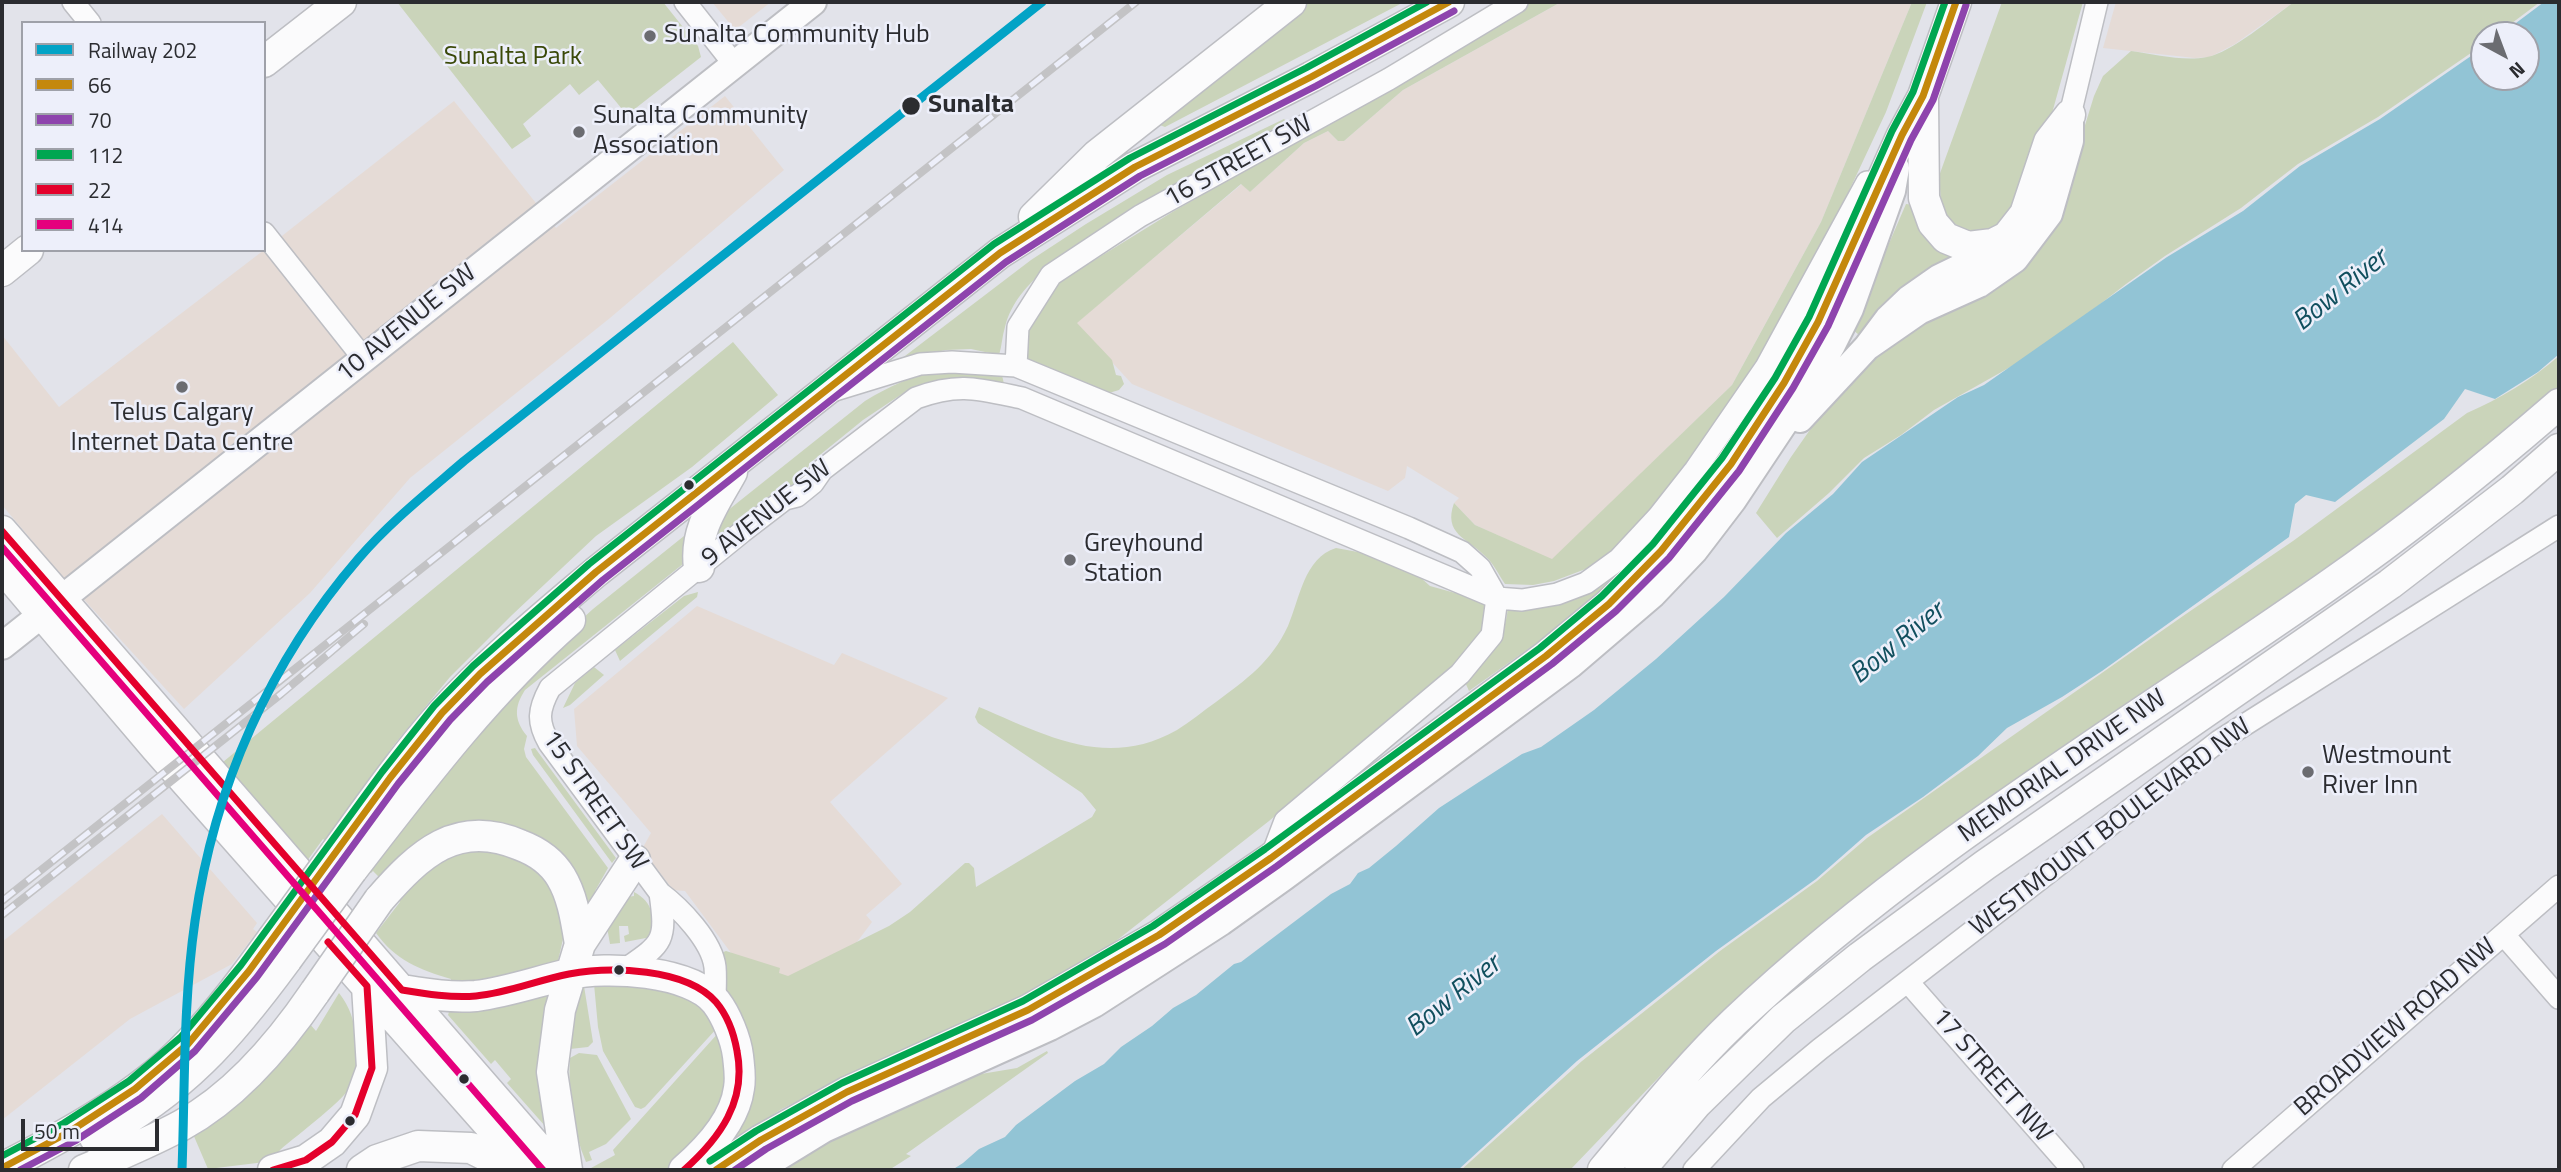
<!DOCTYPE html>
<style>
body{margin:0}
#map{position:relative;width:2561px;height:1172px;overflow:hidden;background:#e2e3ea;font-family:"Titillium Web",sans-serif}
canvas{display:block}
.frame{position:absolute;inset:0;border:4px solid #2b2c30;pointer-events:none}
.legend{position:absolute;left:21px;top:21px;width:245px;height:231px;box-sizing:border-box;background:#edeffa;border:2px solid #9fa1a9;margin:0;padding:9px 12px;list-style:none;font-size:21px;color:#2b2c30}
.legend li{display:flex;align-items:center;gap:14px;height:35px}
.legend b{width:35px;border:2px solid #9fa1a9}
.north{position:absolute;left:2470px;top:21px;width:70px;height:70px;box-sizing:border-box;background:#edeffa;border:2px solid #9fa1a9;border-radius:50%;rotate:139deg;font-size:19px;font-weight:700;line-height:28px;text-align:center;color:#2b2c30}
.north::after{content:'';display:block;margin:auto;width:24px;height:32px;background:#6b6c71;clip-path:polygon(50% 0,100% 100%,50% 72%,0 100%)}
.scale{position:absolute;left:21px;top:1119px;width:138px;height:32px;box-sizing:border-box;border:4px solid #2b2c30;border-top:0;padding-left:9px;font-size:21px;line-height:24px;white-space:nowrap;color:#2b2c30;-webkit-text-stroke:5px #edeffa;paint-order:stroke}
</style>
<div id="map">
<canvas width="2561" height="1172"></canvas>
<div class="frame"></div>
<ul class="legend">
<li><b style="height:9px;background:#02a3c6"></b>Railway 202</li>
<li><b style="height:9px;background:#c4880c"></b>66</li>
<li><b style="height:9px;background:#8e44ad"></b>70</li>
<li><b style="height:9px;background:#00a651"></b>112</li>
<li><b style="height:9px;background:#e4002b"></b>22</li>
<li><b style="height:9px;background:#e5007d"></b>414</li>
</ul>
<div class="north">N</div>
<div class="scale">50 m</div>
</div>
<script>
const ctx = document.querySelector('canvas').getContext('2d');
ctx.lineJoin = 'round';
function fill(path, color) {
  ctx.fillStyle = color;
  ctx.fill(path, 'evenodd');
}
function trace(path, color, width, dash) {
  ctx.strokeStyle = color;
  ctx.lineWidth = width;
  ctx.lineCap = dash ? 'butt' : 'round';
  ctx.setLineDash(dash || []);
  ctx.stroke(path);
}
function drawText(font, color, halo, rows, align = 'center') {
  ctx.font = font + ' "Titillium Web",sans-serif';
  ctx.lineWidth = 5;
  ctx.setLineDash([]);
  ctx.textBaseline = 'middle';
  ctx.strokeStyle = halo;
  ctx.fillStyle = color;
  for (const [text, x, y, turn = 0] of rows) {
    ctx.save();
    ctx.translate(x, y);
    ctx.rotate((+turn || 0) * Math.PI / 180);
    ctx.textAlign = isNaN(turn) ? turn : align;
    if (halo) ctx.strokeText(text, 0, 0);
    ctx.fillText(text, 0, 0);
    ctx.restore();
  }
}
fill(new Path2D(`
 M712,2H771L735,30Z
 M1561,2H1912L1821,222L1732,385L1552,560L1475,525L1454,503L1459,498L1407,466L1405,478L1388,491L1132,384L1076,323L1242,184L1250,192L1304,143L1328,131L1338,141H1344L1403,90Z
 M2116,2H2294L2235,44L2210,57L2195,58L2103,48Z
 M725,96L784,170L610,318L410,478L310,593L184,709L56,569L2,505V335L59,407L264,250L454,101L556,228Z
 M697,606L834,665L842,653L948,698L830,802L902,884L866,915L872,922L842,962L769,1004L685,891L673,890L642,849L651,833L577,746L574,709Z
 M162,814L257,923L253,929L257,932L232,964L130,1019L2,1120V942Z`), '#e5dbd6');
fill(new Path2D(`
 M397,2H663L698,46L701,57L627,115L598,80L579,95L570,84L523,124L531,136L512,149Z
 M1307,2H1404L1165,127L1157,124L1160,119Z
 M1530,2H1561L1403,90L1344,141H1338L1328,131L1304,143L1250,192L1241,184L1077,323L1112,360L1116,375L1121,376L1124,384L1119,390L1109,393L1099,390L1026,360L1024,354L1030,323L1059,282L1174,211L1484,32Z
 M1912,2H1927L1886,112L1804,287L1776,338L1677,480L1615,551L1591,567L1554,581L1533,585L1505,584C1498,574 1494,564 1485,556C1467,538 1443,534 1454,503L1475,525L1552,559L1732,385L1821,222Z
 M2002,2H2083L2049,124L2013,207L2000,223L1992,229L1976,233L1963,229L1949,220L1941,203L1939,176Z
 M2294,2H2540L2496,35H2484V44L2378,117L2298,164L2241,208L2165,256L2126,284L2044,348L1934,410L1901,435L1864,458L1829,493L1777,538L1756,513L1791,457L1844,381L1925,317L2016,272L2035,255L2052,232L2094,96L2103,76L2131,51C2155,54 2183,62 2207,57C2231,53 2273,17 2294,2Z
 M1284,119L1286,121L1283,123L1046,268C1028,285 1011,302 1005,327C1002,336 1002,346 999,355L971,349L946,350L901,359L1031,260L1086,224L1167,175Z
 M1906,204L1915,205L1957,255L1882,311L1859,335L1852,329Z
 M733,342L778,395L692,467L596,536L512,615L450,677L393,746L327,842L323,839L307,861L223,762Z
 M2559,356V390L2428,499L1811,936L1708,1026L1570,1170H1461L1582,1061L1720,951L1817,881L1867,838L2183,616L2293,541L2467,413C2501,398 2531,380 2559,356Z
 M939,370L1002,375L1004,384L937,382L911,388L863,420L810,463L800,484L789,490L772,494L708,545L712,523L865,401C890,386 911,376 939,370Z
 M1685,505L1606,588L1538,642L1469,691L1465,682C1487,660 1505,640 1508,607L1549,601Z
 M684,536L687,537L683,564L525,690C514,707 514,720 527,736L524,749L526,757L608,868L595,891L600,894L589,906L577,877L519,830L383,881L373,871L371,873L365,869L561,638L593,609Z
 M1336,548L1358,552L1420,577L1430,586L1484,601L1486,604L1484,624L1480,634L1451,667L1269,821L1107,948L1035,991L827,1086L780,1110L726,1146L727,997L721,953L726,951L780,968L779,973L788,976L889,926L910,912L965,863H969L974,868L976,887L1092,817L1096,810L1082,793L978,723L975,717L979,707C1046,735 1106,770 1177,730C1190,722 1203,711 1216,702C1247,679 1271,662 1288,626C1300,598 1304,558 1336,548Z
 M698,592L697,597L620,661L615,650L684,596Z
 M594,667L604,675L570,705L563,708L575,683Z
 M535,748L616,858L612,863L533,755L531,749Z
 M462,846L524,856L551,885L563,924V939L558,961L514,978L450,984L451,979C420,970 395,960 376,933L400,902L395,897L407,882Z
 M634,892C654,903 654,917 651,937L625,942L624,936L629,934L628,926H619L620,943L610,944L607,927L627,897L634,896Z
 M594,984H663L703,1007L718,1027L645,1107L641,1109L635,1107L603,1051L598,1027Z
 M584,986L593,1042L588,1047L570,1049L575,988Z
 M339,993C350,1007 354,1020 356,1038C358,1052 362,1066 355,1080C346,1100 298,1134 280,1150L277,1156L265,1162L208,1169L193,1134L308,1022L316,1031Z
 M549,993L545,1126L507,1083L511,1079L495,1060L491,1064L448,1015L451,1006Z
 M720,1031L729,1068L721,1110L671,1170H592L591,1168L615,1155L613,1150Z
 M1047,1051L1048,1053L906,1154L911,1156L889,1170H766L783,1159L975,1075L1017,1068Z
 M579,1053L597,1055L631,1119L606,1144L589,1152L592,1160L586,1162C572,1129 568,1093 570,1058Z`), '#cad4ba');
fill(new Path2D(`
 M2544,2H2559V354L2538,372L2495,399L2465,389L2444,419L2335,502L2306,495L2295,504L2289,537L2102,671L2062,697L2007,728L1978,756L1923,797L1866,835L1816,879L1716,951L1577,1061L1458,1170H952L963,1163L979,1149L1005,1137L1016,1125L1075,1081L1104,1064L1121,1047L1152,1026L1173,1008L1196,995L1234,964L1241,962L1331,894L1350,884L1358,873L1369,868L1396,846L1439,808L1522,754L1541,747L1594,710L1656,659L1724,597L1786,533L1833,494L1862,462L1958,397L1984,385L2167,257L2243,211L2300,166L2380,119L2484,47V77H2526V35H2500Z`), '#92c4d5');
const minor = new Path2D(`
 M73,2L90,23
 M685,2L734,64
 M2070,115L2097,2
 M264,233L364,359
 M1016,366L1018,327L1051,275L1140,216L1389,79L1517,2
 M835,390L920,364L952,362L1016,366L1409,528L1462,552L1480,568L1497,598L1492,635L1460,674L1285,821L1271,858
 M2504,935L2559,998
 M624,970C663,943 667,942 660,893
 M1908,982L2073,1170
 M715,1001C715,990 716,978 715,967C712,941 680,908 660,893L549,743C537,722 538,710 550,688L742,532L785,499L797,496L813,483L822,470L916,398C959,382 979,389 1022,398L1497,598L1522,600L1557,594L1586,583L1619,559L1658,517L1695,470L1766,367L1867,182
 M1694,1170L1761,1098L1820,1049L2219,741L2559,526
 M2233,1170L2559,886`);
const tertiary = new Path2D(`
 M1867,347L1919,311L1979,284L2015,259L2049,214L2070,141V115
 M1800,419L1867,347L1888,319L1909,299L1939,278L1976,260L2002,240
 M2,646L813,2
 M757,1170L824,1129L1050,1027L1094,1004L1221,922L1284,877L1570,665L1653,594L1694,551L1733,500L1791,413L1832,345L1850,309L1892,191L1896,168`);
const secondary = new Path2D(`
 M264,62L341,2
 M1923,101L1924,198L1933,223L1946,238L1968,247L1993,244L2007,237L2025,214L2049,142L2070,115
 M1034,217L1097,155L1291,2
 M2,271L28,250
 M2,531L557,1170
 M2,567L156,748L529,1170
 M699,567C694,530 715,503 732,472
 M335,853C369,806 403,757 442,713C488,662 543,617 596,572L1000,253L1135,167L1311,77L1449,2
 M352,870C420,782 487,693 570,620
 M379,900C419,854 457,818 520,845C536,851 552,862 561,877C573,897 576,921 580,944
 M402,990C427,994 450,998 476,996C508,992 538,981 569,974C606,966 691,970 716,1002C726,1015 736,1039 738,1056C739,1066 741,1077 739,1088C735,1120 707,1150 684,1170
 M95,1138C183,1091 229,1038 287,959
 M2,1168C65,1136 140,1095 189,1043C220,1011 247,974 273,938
 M84,1170C117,1156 151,1142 182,1125C237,1095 281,1042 315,992
 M273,1170L306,1160L332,1142L355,1115L372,1068L367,986
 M362,1170L377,1160L418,1146L471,1148L515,1170
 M567,1170L552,1072L560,1010L580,944L635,860
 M716,1170L761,1140L847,1092L1028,1010L1159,935L1271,858L1546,656L1609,604L1661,551L1731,464L1784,383L1818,322L1902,135L1923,96L1956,2
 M1603,1170C1645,1120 1686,1068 1734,1022C1912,853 2126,727 2326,587C2408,530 2484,469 2559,404
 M1640,1170L1696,1104L1783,1019L1860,957L1985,865L2390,584L2512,490L2559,449`);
trace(minor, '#bdbec3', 24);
trace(tertiary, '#bdbec3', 30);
trace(secondary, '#bdbec3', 33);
trace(minor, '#fbfbfc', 21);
trace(tertiary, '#fbfbfc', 26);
trace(secondary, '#fbfbfc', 30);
const rail = new Path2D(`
 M2,901L1136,2
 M2,915L281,694L364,624`);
trace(rail, '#c3c3c5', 8);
trace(rail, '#edeffa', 5, [16]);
const secondaryBridge = new Path2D(`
 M273,938L335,853
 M287,959L352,870
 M315,992L379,900`);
trace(secondaryBridge, '#bdbec3', 33, []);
trace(secondaryBridge, '#fbfbfc', 30);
trace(new Path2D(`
 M2,1168L69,1132L135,1089L188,1044L249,971L390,778L442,713L480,674L596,572L1000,253L1135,167L1311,77L1449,2
 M716,1170L761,1140L847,1092L1028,1010L1159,935L1271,858L1546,656L1609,604L1661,551L1731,464L1784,383L1818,322L1902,135L1923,96L1956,2`), '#c4880c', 7);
trace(new Path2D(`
 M20,1170L75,1141L141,1098L195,1051L257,977L398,784L450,720L487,682L603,580L1006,262L1140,176L1316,86L1454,11
 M735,1170L766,1149L852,1101L1032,1020L1165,944L1277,866L1552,664L1616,611L1669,558L1739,471L1793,388L1828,326L1911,140L1933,100L1966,5`), '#8e44ad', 7);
trace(new Path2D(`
 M2,1156L64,1123L129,1081L181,1037L241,965L382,772L434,706L473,666L589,564L994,244L1130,158L1306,68L1427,2
 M710,1161L756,1131L842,1083L1023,1001L1153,926L1265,849L1540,648L1602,596L1653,544L1722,458L1775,378L1809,317L1892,131L1913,92L1945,2`), '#00a651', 7);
trace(new Path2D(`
 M2,531L402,990C426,994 451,998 476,996C508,993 538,980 569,974C610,966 686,968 716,1002C727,1015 734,1034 737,1051C747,1101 720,1138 684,1170
 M273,1170L306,1160L332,1142L355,1115L372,1068L367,986L328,942`), '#e4002b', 7);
trace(new Path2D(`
 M2,547L543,1170`), '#e5007d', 7);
trace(new Path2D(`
 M182,1170C185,1087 183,1003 195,921C214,787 270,661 359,558C390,522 428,492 464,461L1042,2`), '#02a3c6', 9);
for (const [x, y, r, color] of [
 [650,36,7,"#6b6c71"],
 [911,106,10,"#2b2c30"],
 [579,132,7,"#6b6c71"],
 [182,387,7,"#6b6c71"],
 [689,485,6,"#2b2c30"],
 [1070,560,7,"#6b6c71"],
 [2308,772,7,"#6b6c71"],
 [619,970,6,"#2b2c30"],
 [464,1079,6,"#2b2c30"],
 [350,1121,6,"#2b2c30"]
]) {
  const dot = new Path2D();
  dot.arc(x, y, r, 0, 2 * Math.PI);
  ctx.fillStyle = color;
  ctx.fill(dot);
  trace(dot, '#edeffa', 2.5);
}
drawText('26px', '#2b2c30', '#edeffa', [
 ["Sunalta Community Hub",664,36],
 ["Sunalta Community",593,117],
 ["Association",593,147],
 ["Telus Calgary",182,414,"center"],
 ["Internet Data Centre",182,444,"center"],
 ["Greyhound",1084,545],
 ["Station",1084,575],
 ["Westmount",2322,757],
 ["River Inn",2322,787]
], 'left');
drawText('26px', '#3a4908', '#edeffa', [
 ["Sunalta Park",513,58]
]);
drawText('bold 26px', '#2b2c30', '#edeffa', [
 ["Sunalta",928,106]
], 'left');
drawText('26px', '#2b2c30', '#edeffa', [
 ["16 STREET SW",1239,162,-29],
 ["10 AVENUE SW",407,324,-39],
 ["9 AVENUE SW",767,514,-38],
 ["MEMORIAL DRIVE NW",2063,767,-35],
 ["15 STREET SW",594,801,55],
 ["WESTMOUNT BOULEVARD NW",2111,828,-37],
 ["BROADVIEW ROAD NW",2396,1028,-41],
 ["17 STREET NW",1991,1076,49]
]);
drawText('italic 28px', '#114f5e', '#edeffa', [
 ["Bow River",2341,291,-39],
 ["Bow River",1898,644,-39],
 ["Bow River",1454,997,-39]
]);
</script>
